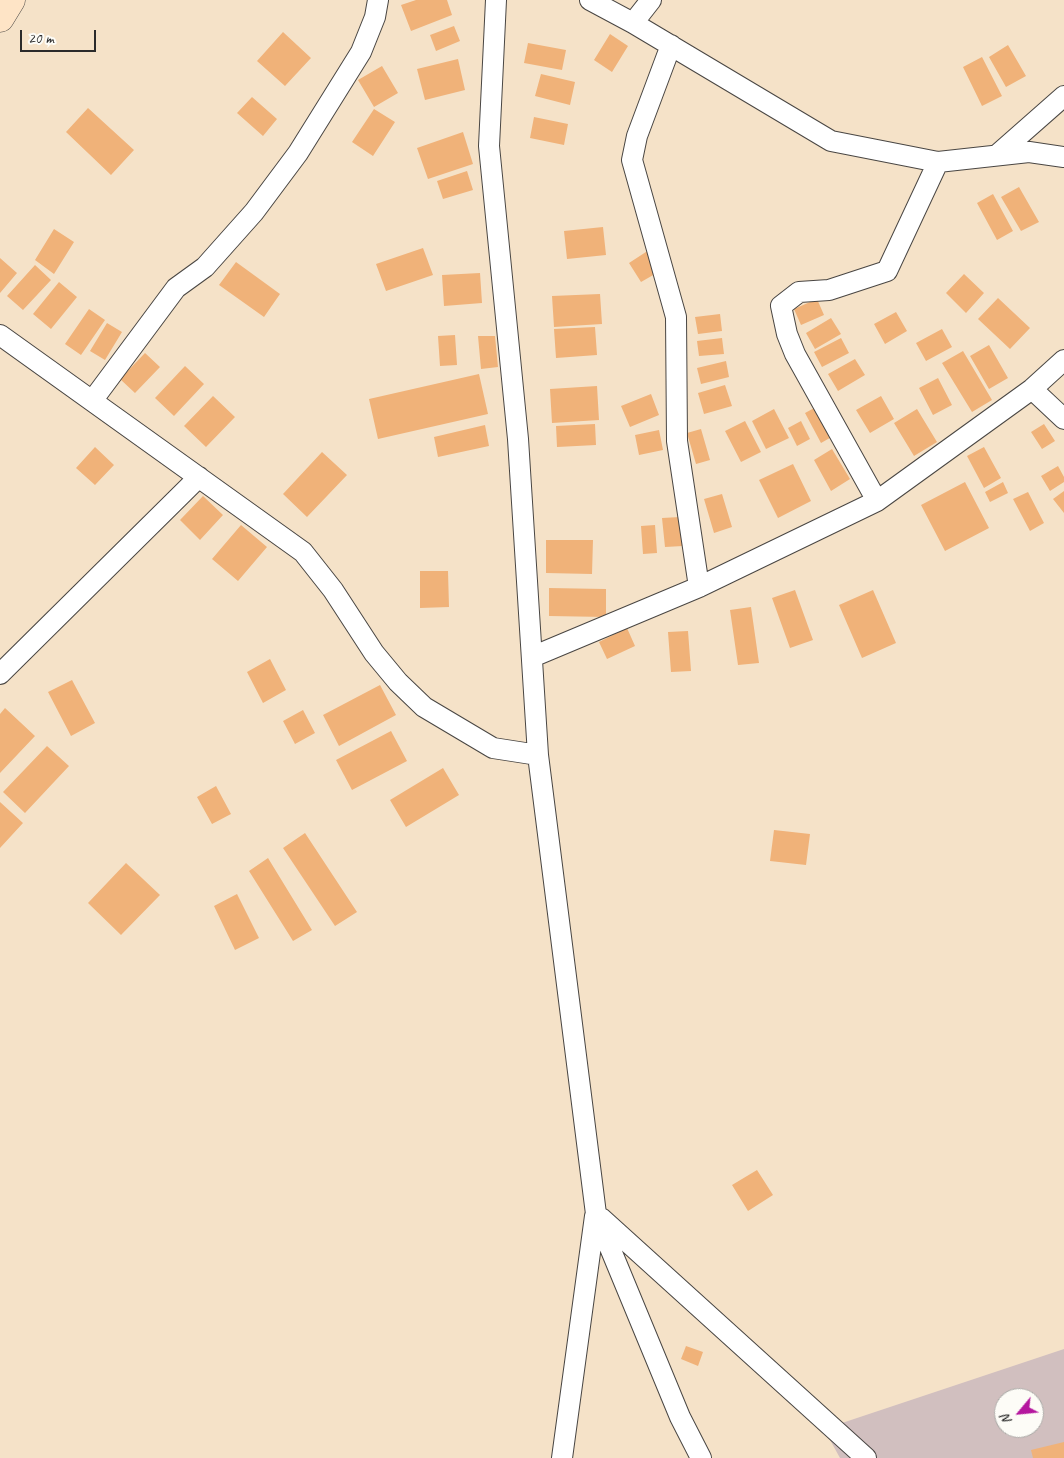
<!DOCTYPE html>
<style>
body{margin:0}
#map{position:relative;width:1064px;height:1458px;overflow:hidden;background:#f5e2c8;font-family:Caveat,sans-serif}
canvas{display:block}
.north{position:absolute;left:994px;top:1388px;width:50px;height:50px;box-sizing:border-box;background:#fdfcf7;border:1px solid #a9a8a5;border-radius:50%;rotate:242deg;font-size:14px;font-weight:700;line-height:20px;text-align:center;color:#2b2b2b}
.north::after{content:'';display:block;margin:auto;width:18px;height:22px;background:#b5179e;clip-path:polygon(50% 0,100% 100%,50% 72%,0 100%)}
.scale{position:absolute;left:20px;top:30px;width:76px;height:22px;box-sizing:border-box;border:2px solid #2b2b2b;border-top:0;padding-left:6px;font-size:15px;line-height:18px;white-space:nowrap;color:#2b2b2b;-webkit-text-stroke:4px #fdfcf7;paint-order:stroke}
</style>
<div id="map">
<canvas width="1064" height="1458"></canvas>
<div class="north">N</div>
<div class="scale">20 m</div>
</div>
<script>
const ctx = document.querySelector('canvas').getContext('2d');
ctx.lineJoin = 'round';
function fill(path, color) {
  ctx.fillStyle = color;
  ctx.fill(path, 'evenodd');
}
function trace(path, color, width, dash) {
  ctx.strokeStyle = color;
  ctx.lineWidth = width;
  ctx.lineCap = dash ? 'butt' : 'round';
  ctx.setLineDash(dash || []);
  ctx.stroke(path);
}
fill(new Path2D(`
 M1064,1349V1458H840L824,1429ZM1004,1398H1034V1428H1004Z`), '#d1bfbf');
fill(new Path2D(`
 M416,0H447L452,15L411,31L401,5Z
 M454,26L460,41L436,51L430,35Z
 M283,32L311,58L285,86L257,61Z
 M610,34L628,46L612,72L594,60Z
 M528,43L566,50L562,70L524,63Z
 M1008,45L1026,76L1006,87L989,57Z
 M982,57L1002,96L982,106L963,67Z
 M458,59L465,90L425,100L417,69Z
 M382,66L398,93L374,107L358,80Z
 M541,74L575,82L570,105L535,96Z
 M252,97L277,119L263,136L237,113Z
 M88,108L134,150L111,175L66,132Z
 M374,109L395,122L373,156L352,142Z
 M534,117L568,124L564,145L530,138Z
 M463,132L473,164L428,179L417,148Z
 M467,171L473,190L443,199L437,181Z
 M1019,187L1039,222L1021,231L1001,197Z
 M993,194L1013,231L997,240L977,203Z
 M603,227L606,255L567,259L564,231Z
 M54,229L74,242L54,274L35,260Z
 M423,248L433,275L386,291L376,264Z
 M649,250L662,270L641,282L629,263Z
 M0,258L17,273L0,293Z
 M236,262L280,294L264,317L219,285Z
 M35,265L51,280L23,310L7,296Z
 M480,273L482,303L444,306L442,275Z
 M964,274L984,293L966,313L946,293Z
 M59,282L77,297L51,329L33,314Z
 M600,294L602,324L554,327L552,296Z
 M998,298L1030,328L1010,349L978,319Z
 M817,299L824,315L801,325L794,309Z
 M89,309L105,320L81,355L65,344Z
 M896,312L907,331L885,344L874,324Z
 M720,314L722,331L698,334L695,317Z
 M831,318L841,334L815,349L806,333Z
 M107,323L122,332L105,360L90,351Z
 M595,327L597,355L556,358L554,329Z
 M942,329L952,347L926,361L916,343Z
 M455,335L457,365L440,366L438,336Z
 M478,336H495L498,367L481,369Z
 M722,338L724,354L699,356L697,341Z
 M841,338L849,353L822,367L814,352Z
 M989,345L1008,378L989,389L970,356Z
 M963,351L992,400L972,412L942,363Z
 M145,353L160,367L135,393L120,379Z
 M855,359L865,375L838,391L828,374Z
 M726,361L729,377L701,384L697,368Z
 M185,366L204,384L174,416L155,398Z
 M479,374L488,414L378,439L369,399Z
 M938,378L952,405L933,415L919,388Z
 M725,385L732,406L704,414L698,393Z
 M597,386L599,420L552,423L550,389Z
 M651,394L659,415L630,427L621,406Z
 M213,396L235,417L206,447L184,426Z
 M881,396L894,419L870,433L856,410Z
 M818,406L835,435L821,443L805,413Z
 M774,409L789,438L766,449L752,421Z
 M917,409L937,442L914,456L894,423Z
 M745,421L761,452L741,462L725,431Z
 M801,421L810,439L797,446L788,428Z
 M595,424L596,445L557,447L556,426Z
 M1044,424L1055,441L1042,449L1031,432Z
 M485,425L489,446L438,457L434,437Z
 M701,429L710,460L696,464L687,433Z
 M659,430L663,450L639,455L635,435Z
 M95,447L114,465L95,485L76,468Z
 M984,447L1001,478L984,488L967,456Z
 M832,449L850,479L831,491L814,460Z
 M322,452L347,475L307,517L283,494Z
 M793,464L811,501L778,518L759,480Z
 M1058,466L1064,477V482L1050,491L1041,476Z
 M965,482L989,528L945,551L921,505Z
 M1003,482L1008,493L990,502L985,492Z
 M1064,491V513L1053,499Z
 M1028,492L1044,523L1030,531L1013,499Z
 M722,494L732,527L714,533L704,499Z
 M203,496L223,515L200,540L180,520Z
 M680,517L683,546L665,547L662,518Z
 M241,525L267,547L238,581L212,559Z
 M655,525L657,553L643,554L641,526Z
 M546,540H593L592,574L546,573Z
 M420,571H448L449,607L420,608Z
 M549,588L606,589V617L549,616Z
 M795,590L813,640L790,648L772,598Z
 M873,590L896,643L862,658L839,605Z
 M751,607L759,663L738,665L730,610Z
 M627,628L635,646L607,659L599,642Z
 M688,631L691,671L671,672L668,632Z
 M270,659L286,690L263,703L247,672Z
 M72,680L95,723L71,736L48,692Z
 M380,685L396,715L339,746L323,715Z
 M5,708L35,736L0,773V714Z
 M303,710L315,733L295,744L283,721Z
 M391,731L407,761L352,790L336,760Z
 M47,746L69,766L25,813L3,792Z
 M443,768L459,795L406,827L390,800Z
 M216,786L231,814L212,824L197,797Z
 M0,802L23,823L0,848Z
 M774,830L810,834L806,865L770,861Z
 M305,833L357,912L335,926L283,848Z
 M268,858L312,930L293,941L249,871Z
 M126,863L160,895L121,935L88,903Z
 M237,894L259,938L235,950L214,906Z
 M757,1170L773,1195L748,1211L732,1185Z
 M686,1346L703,1352L698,1366L681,1359Z
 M1064,1442V1458H1033L1031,1450Z`), '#f0b279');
const street = new Path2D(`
 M496,0L489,146L518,439L538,755L596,1214L680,1417L701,1458
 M590,0L633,23L831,141L938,162L1029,152L1064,157
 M633,23L651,0
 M671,45L637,136L632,160L676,317L677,441L699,587
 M997,155L1064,96
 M0,335L303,552L333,590L374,653L398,682L424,707L493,748L538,755
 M1032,389L1064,419
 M92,401L176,288L205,267L254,212L298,153L361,52L375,17L378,0
 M877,501L795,354L787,334L781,306L799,292L829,290L887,271L938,162
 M532,657L699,587L877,501L1032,389L1064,360
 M0,674L199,477
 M601,1218L866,1458
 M562,1458L595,1216`);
const secondary = new Path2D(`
 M0,18L11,0`);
trace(street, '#494643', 22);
trace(secondary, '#494643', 29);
trace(street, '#fff', 20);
trace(secondary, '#fee4c6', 28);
</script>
